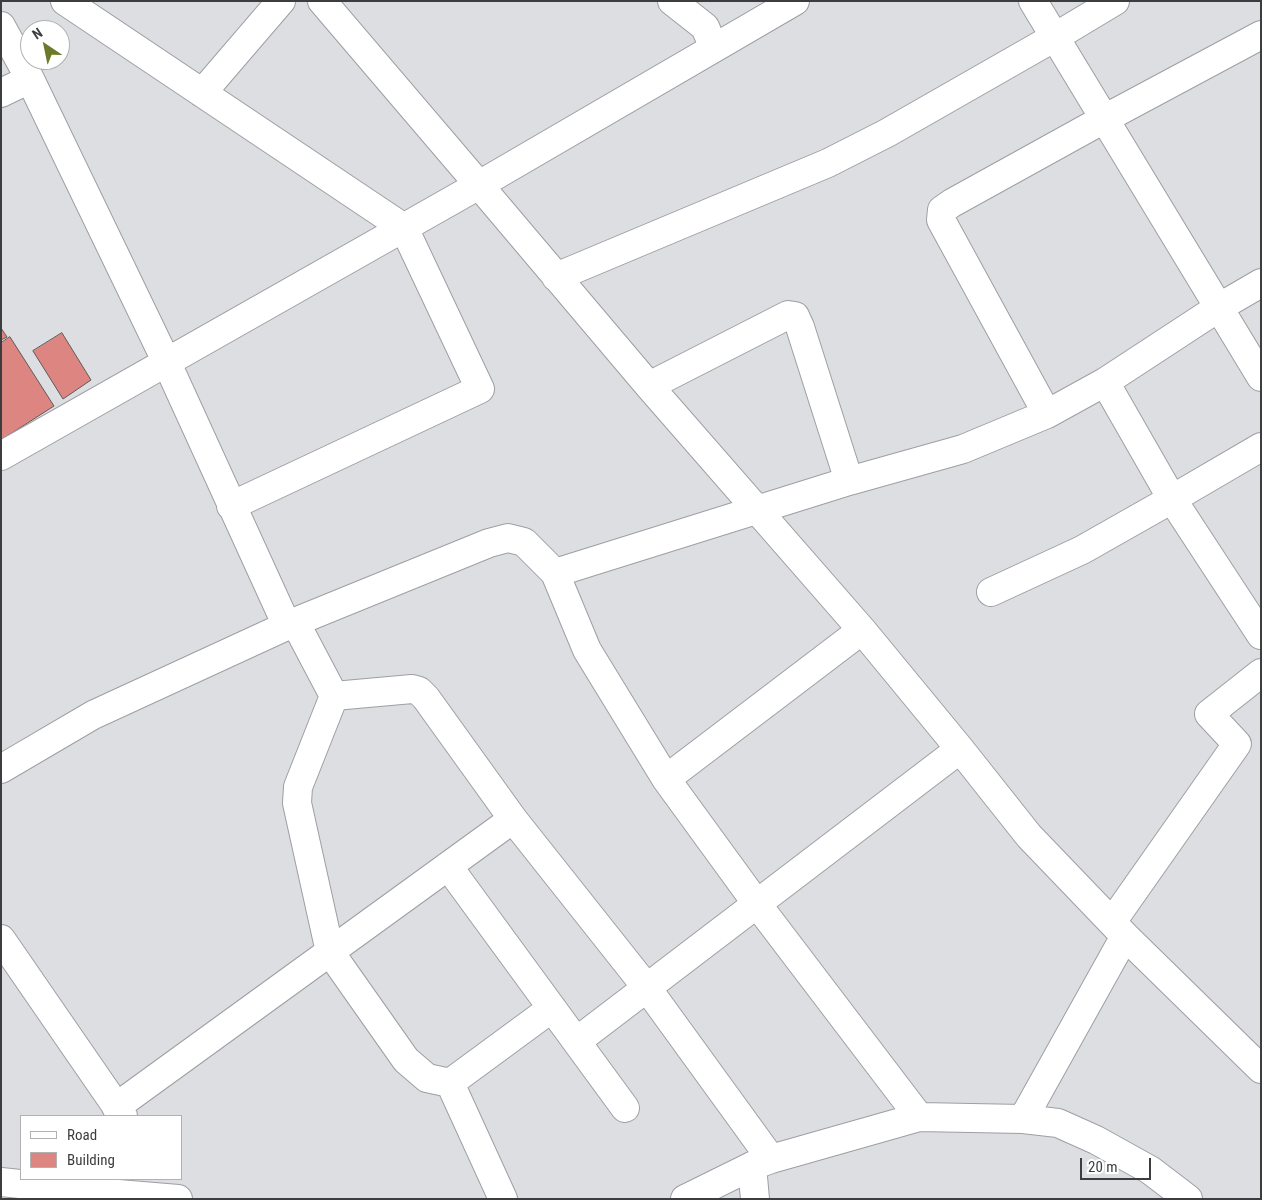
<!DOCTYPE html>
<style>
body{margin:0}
#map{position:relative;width:1262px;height:1200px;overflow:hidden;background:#dcdee2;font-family:"Roboto Condensed",sans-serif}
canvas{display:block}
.frame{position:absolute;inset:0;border:2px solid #3c3d3e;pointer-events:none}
.legend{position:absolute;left:20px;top:1115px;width:162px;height:65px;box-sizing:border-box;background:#fff;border:1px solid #b1b1b2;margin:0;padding:6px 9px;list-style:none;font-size:15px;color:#3c3d3e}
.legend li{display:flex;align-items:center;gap:10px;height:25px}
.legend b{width:25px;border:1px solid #b1b1b2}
.north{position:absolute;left:20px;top:20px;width:50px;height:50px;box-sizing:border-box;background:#fff;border:1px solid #b1b1b2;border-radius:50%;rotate:326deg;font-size:14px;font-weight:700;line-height:20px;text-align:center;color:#3c3d3e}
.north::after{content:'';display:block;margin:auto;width:18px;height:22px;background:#6b7a28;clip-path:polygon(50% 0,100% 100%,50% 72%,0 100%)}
.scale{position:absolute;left:1080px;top:1158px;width:71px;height:22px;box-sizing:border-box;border:2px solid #3c3d3e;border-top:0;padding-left:6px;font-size:15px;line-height:18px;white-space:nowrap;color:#3c3d3e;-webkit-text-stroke:4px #fff;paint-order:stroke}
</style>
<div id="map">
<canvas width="1262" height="1200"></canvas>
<div class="frame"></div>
<ul class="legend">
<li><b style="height:6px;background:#fff"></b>Road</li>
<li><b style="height:14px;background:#dd8581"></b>Building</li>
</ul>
<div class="north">N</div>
<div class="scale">20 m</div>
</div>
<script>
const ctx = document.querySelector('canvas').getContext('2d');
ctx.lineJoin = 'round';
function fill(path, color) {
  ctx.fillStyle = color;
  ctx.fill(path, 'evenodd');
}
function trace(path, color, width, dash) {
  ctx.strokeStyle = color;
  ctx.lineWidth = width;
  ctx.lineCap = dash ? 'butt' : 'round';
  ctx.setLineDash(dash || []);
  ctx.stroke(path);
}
const building = new Path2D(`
 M1,328L7,337L1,340Z
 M62,333L91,380L63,399L33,351Z
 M10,337L54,406L1,440V343Z`);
fill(building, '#dd8581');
trace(building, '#5d5958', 1);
const minor = new Path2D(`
 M65,1L404,228L480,389L231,506
 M322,1L479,185L649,386L862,630L960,749L1029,836L1125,936L1261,1069
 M672,1L705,27L714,48
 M1033,1L1261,377
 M1,26L30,79L167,363L287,626
 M1,93L30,79
 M202,93L281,1
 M556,277L828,163L887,133L1055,37L1115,1
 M1105,382L1218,308L1261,283
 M649,386L788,315L795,316L800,327L849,481
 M1047,414L941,220L942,210L952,203L1104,119L1261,35
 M1,456L479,185L795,1
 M555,573L849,481L963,449L1047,414L1105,382L1172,499L1261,635
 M991,592L1082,550L1172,499L1261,447
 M295,622L334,696L412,689L419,691L426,698L513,819L647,988L771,1159
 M334,696L298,787L297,803L330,952L406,1060L427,1078L450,1083
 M1,769L93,715L295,622L489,543L508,538L524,542L555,573L587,650L666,779L757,904L919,1117L1023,1119L1058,1123L1096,1140L1150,1170L1188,1199
 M666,779L862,630
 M448,866L625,1108
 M1112,922L1237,744L1209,714L1261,673
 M1,939L123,1116
 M577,1041L960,749
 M116,1107L513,819
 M1023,1119L1125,936
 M752,1166L755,1199
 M1,1182L94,1192L178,1199
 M503,1199L450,1083L552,1008
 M685,1199L752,1166L771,1159L919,1117`);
trace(minor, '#9e9fa3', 30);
trace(minor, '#fff', 28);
</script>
